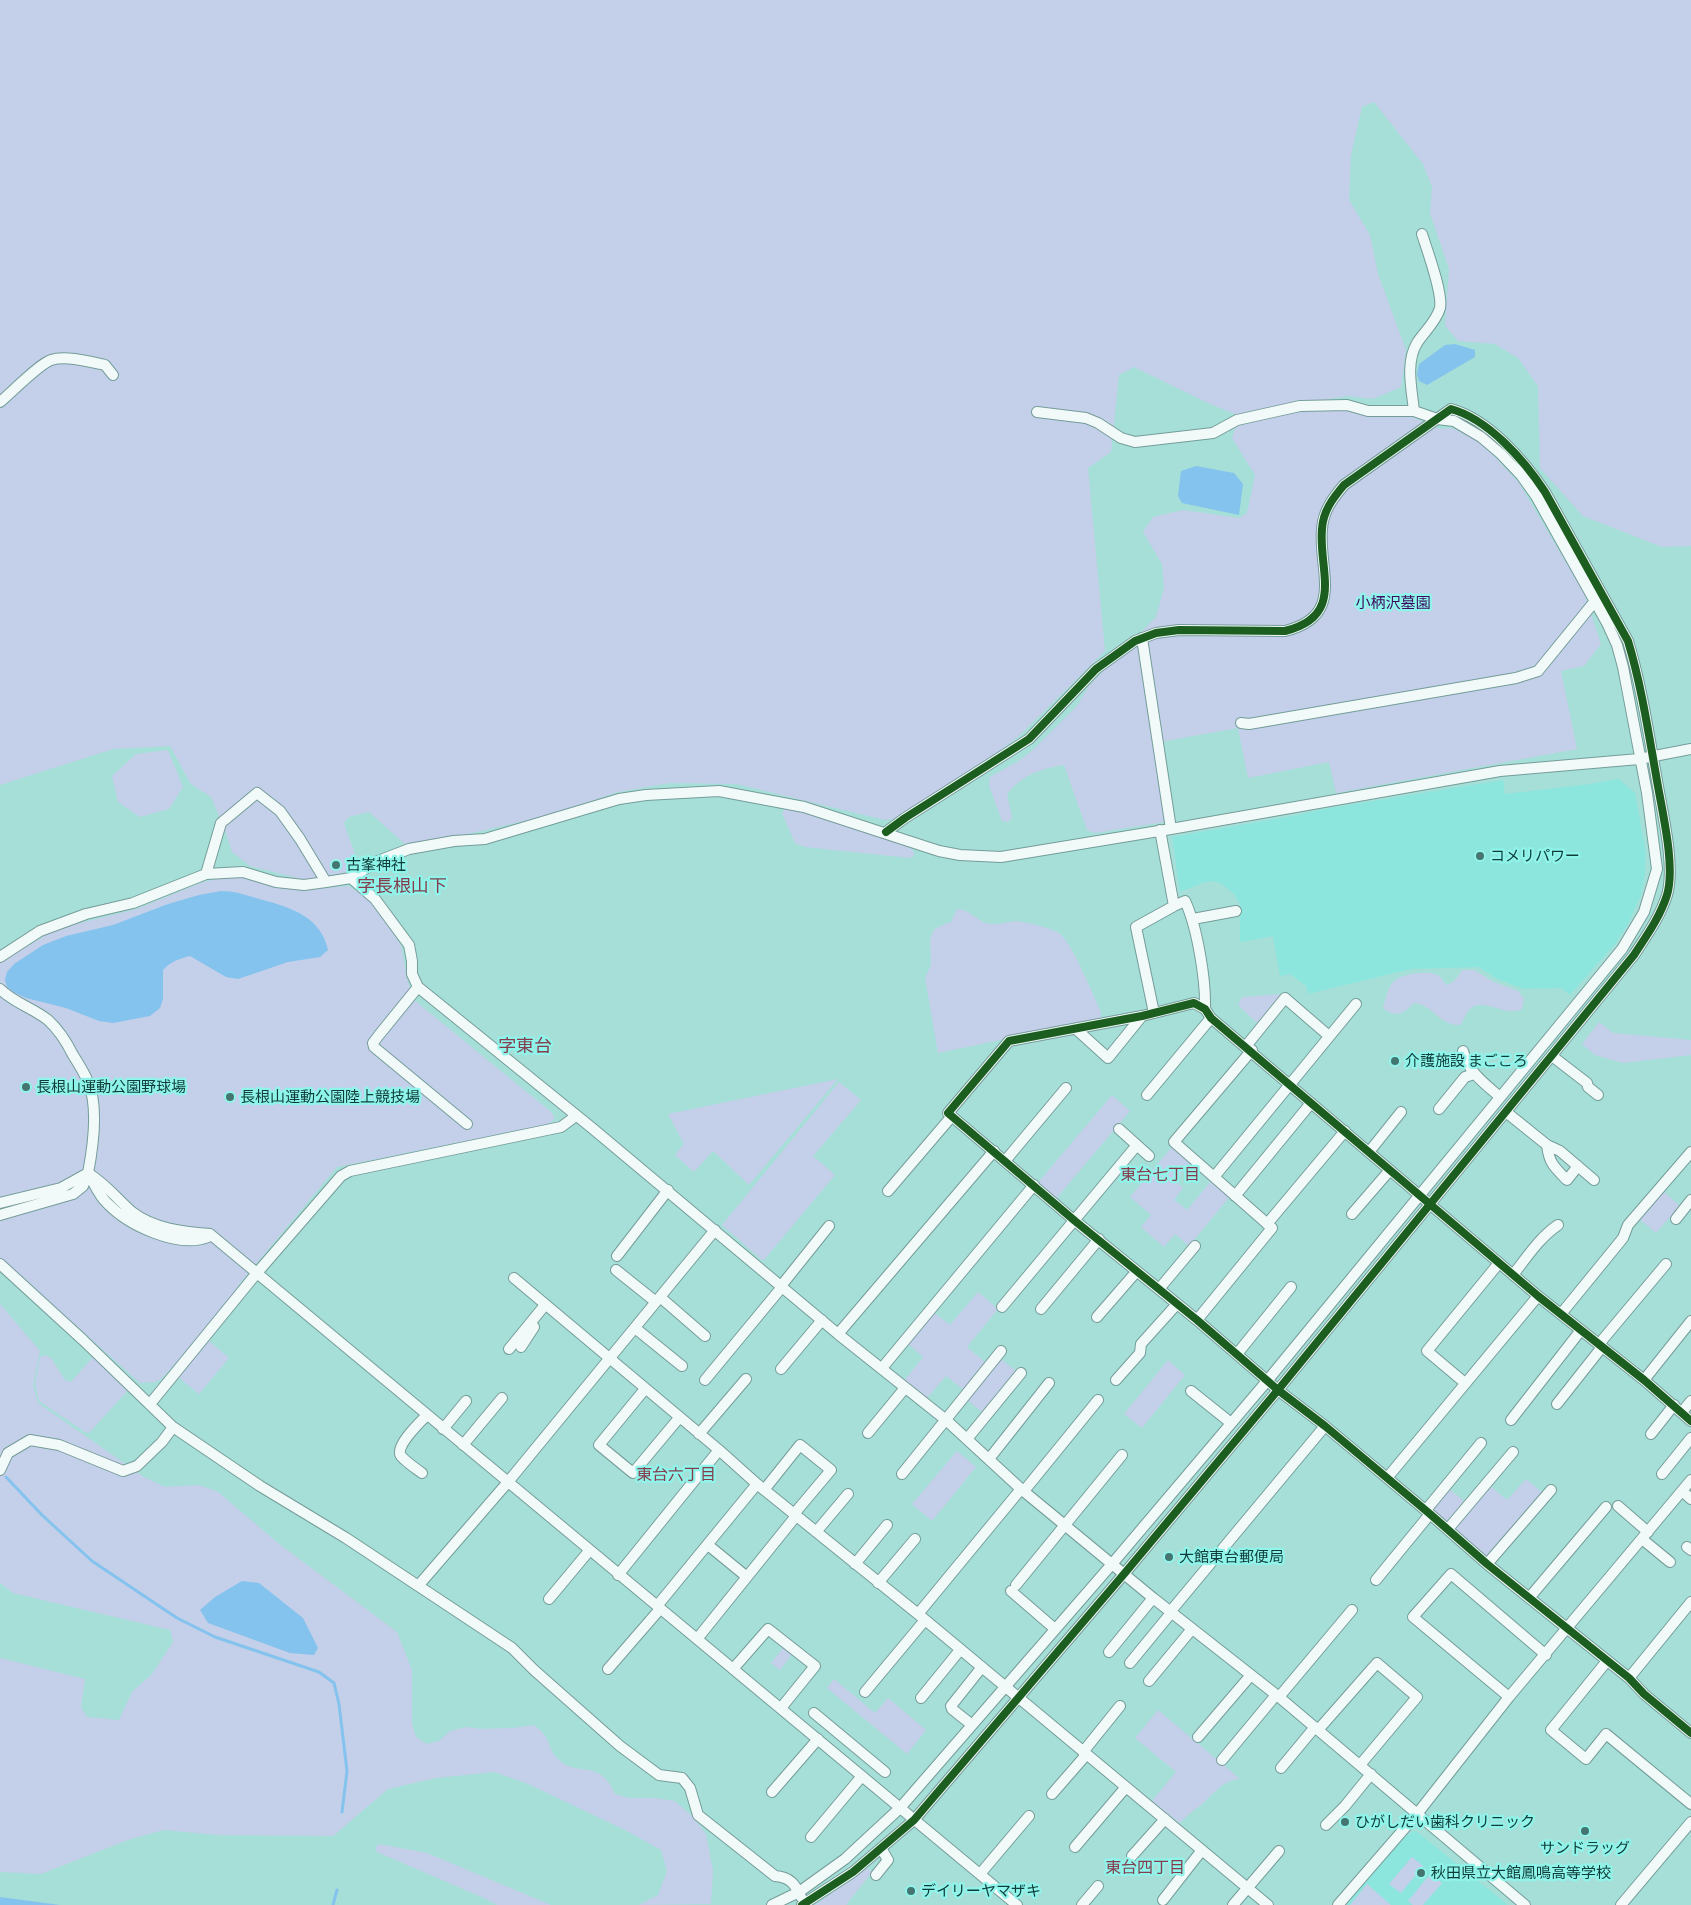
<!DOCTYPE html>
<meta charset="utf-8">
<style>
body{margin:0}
canvas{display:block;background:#a6ded8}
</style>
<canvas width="1691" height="1905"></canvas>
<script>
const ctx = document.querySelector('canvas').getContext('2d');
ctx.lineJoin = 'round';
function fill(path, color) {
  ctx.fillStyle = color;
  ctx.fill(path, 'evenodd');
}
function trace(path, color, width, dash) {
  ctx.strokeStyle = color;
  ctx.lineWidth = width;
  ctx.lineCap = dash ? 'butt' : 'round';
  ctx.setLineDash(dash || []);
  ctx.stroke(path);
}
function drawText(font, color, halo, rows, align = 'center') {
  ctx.font = font + ' Commissioner,"Noto Sans JP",sans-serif';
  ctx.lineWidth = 4.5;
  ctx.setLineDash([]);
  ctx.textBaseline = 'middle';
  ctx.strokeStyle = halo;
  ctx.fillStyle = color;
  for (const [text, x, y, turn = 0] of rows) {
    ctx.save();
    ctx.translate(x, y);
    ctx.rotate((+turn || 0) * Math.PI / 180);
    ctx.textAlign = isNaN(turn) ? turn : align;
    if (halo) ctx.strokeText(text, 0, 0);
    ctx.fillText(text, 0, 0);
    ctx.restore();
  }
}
fill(new Path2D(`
 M1619,779L1635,793L1646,853L1645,873L1641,895L1627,926L1614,945L1570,995L1561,988L1523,989L1496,978L1479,967L1411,969L1308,994L1306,986L1290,974L1280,976L1273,936L1240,942V904L1233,893L1222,884L1214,881L1205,882L1180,892L1172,837L1298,815L1318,810L1503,780L1505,794L1590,784Z
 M1416,1831L1508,1905H1346L1400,1841L1410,1833Z`), '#8de6de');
fill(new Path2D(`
 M0,0H1691V546L1662,547L1583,516L1540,468L1538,386L1518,358L1495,344L1458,341L1445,326L1449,269L1430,213L1432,187L1423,164L1374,102L1362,107L1351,155L1349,200L1370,235L1378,274L1406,350L1401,387L1373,399L1348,396L1298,404L1240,416L1210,404L1134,367L1119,375L1111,452L1088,468L1105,651L1017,738L966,775L900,818L885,820L736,784L670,783L618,792L542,817L459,836L407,846L369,812L349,817L344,823L358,863L348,872L305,880L250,866L232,852L225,830L211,797L191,784L170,746L113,749L0,785Z
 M1342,401L1386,416L1412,417L1440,429L1452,428L1479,440L1519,483L1584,593L1601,644L1584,666L1561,671L1577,749L1336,793L1329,762L1248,778L1238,728L1154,743L1165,822L1095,833L1087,830L1064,765C1040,769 1022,775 1007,794L1012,818L1008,822L1002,821L989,786L990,777L1017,762L1033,750L1077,706L1089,686L1156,617L1164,588L1162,564L1143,532L1153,517L1183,510L1239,518L1247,513L1255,475L1232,438L1236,426Z
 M168,750L183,787L169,809L140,817L118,802L112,776L136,754Z
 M793,808L899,843L913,850L914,856L910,858L805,847L795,843L782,813L785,809Z
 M241,877L297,890L348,886L361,894L371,902L401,945L407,979L414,1000L550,1111L554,1116V1119L549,1124L337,1167L240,1283L232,1295L228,1306L161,1379L156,1382L140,1383L0,1258V963L56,929L137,909L203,882L223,878Z
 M957,909C970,909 978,923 991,924C1000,925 1009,921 1018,921C1029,923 1051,928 1059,933C1072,942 1093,995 1101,1012V1019L938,1053L925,978L931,965L930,939L934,930L940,926L951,922Z
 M1462,970H1474L1494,982L1518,991L1524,999L1522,1009C1520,1010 1517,1011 1514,1011C1504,1013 1480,999 1471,1008C1466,1011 1465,1019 1460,1025C1440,1026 1433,1005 1414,1003C1404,1013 1396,1019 1383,1008C1386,999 1387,989 1393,982C1400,974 1430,969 1439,976C1441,978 1444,982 1446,985C1454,983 1458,977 1462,970Z
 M1283,994L1257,1023L1238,1005L1242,997Z
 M1599,1022L1613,1033L1691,1040V1055L1623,1063L1595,1055L1582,1044Z
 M838,1079L749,1185L713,1151L694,1172L675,1155L684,1144L668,1114Z
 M839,1082L861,1100L813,1156L835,1175L763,1261L722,1225Z
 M1112,1095L1130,1111L1055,1200L1037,1184Z
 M1172,1147L1191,1162L1175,1181L1183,1188L1174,1200L1187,1210L1212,1180L1231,1195L1189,1246L1175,1234L1164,1247L1141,1227L1151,1215L1130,1197Z
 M1661,1189L1680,1206L1656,1233L1637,1217Z
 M978,1292L998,1309L967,1347L986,1363L964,1390L946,1376L926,1399L904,1381L923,1357L906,1342L932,1311L950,1325Z
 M0,1304L40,1351L33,1385L38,1403L144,1477L165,1487L199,1485L218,1492L278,1543L397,1632L412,1670V1724L416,1737L427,1744L439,1741L450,1731L466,1727L480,1729L513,1728L534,1725C537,1728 541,1730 543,1733C549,1740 550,1751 556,1757C576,1780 599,1756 615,1794L629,1798H655L675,1801L692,1816L706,1834L713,1871L711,1904L639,1905L658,1895L667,1871L661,1850L625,1830L526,1783L494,1772L436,1778L388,1789L333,1836L217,1835L164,1830L128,1840L41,1874L0,1872V1658L85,1679L81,1707L87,1717L119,1720L132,1692L152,1674L173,1642L170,1630L13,1593L0,1583Z
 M209,1341L229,1358L199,1394L178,1377Z
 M45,1355L51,1358L65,1380L71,1382L93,1357L128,1390L89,1433L85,1432L39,1401L35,1384L40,1357Z
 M998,1357L1016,1371L983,1413L965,1398Z
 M1168,1360L1185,1375L1142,1428L1124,1414Z
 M957,1451L976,1467L932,1521L912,1504Z
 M1526,1479L1544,1494L1489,1557H1486L1455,1532L1456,1524L1489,1485L1507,1500Z
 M1448,1488L1464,1501L1447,1521H1444L1430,1509Z
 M784,1647L792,1654L780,1670L771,1663Z
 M834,1679L875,1713L888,1698L926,1730L907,1754L827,1688Z
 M1158,1710L1240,1779C1222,1780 1214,1794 1201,1805C1193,1811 1187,1815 1180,1823L1151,1802L1176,1772L1135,1738Z
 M379,1844L427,1853L551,1905H497L484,1898L377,1852L375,1848Z
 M1412,1857L1423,1866L1401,1893L1389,1884Z
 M868,1868L872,1872L846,1905H815Z
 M1431,1873L1442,1883L1423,1905H1413L1408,1901Z
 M1367,1884L1391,1905H1350Z`), '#c4cfea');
fill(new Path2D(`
 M1455,344L1475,350V357L1427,385L1419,381L1417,374L1419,364L1445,345Z
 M1196,466L1234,473L1243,484L1239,515L1182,503L1178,496L1181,471Z
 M221,891C236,891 249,896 263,900C292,908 321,917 328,950L320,957L288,962L238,979L226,977L190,956C179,959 171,961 163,970V999L160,1008L150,1016L113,1023L99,1021L66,1008L26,998L15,993L7,987L5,980L7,972L14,964L43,945L66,936L113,925L168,904L199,895Z
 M242,1581L259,1583L303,1618L318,1648L314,1655L290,1653L208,1623L200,1610L215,1597Z
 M0,1897L60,1905H0Z`), '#84c3ed');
trace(new Path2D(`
 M6,1477L42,1515L92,1561L177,1618L215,1637L319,1672L334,1683L339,1704L347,1771L342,1812
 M333,1905L337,1890`), '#84c3ed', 3);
const minor = new Path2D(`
 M0,402C11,393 39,364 51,360C66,355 91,362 105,365L113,375
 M1414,411C1412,390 1405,363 1417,343C1424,332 1436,322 1440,308C1443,293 1427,250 1422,234
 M1142,638L1171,829
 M1241,723L1249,724L1516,678L1538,671L1595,601L1599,598
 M1160,830L1174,906L1185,901C1197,926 1206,980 1205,1009
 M206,874L221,823L257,793L280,811L300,839L326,882L351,878L378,861L409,849L454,841L485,839L619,799L646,795L719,791L804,807L939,851L960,855L1001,857L1171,829L1500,771L1639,759L1691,749
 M351,878L375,899L409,945L412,961V974L418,987L592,1128L838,1334L946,1420L1021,1489L1153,1598L1279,1697L1525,1905
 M1193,919L1236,911
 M0,957L40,931L86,914L133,903L206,874L243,872L276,882L304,885L326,882
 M418,987L379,1035L373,1043L374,1047L467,1124
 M0,989C14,1003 33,1008 48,1020C58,1029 67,1043 73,1055C78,1063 84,1072 88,1082C99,1107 93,1147 88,1173
 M1154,1013L1136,927L1174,906
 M1076,1029L1108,1058L1142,1016
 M1246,1046L1285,998L1329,1036
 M1463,1051C1468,1072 1484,1083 1500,1097
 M1552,1056L1587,1083L1588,1087L1598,1095
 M1147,1095L1211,1018
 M1439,1109L1465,1077L1474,1074
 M1506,1112L1547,1145L1560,1151L1594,1180
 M1119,1129L1149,1156
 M1547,1145C1549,1163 1554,1167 1567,1180L1578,1166
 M1369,1152L1401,1112
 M1005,1161L1066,1088
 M88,1173C106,1184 117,1199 132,1212C154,1229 183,1232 210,1234L1017,1905
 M1214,1177L1174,1142L1252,1050
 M888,1191L952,1116
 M1235,1196L1311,1103
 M0,1203L61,1188L88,1173
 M1352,1214L1390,1170
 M0,1215L73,1194L83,1186L88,1173C94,1183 99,1196 107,1203C128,1225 178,1249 208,1237
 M1676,1219L1691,1200
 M1267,1224L1345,1131
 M617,1256L668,1190
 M0,1264L83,1340L173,1427L260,1486L346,1538L512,1648L534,1670L620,1746L659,1775L682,1778L690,1788L698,1815L775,1876C790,1877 795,1884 801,1897
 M616,1270L656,1302
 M1513,1275C1527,1257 1539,1238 1558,1225
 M514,1278L719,1450L757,1484L918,1614L1268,1905
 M781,1286L829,1226
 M1159,1289L1195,1246
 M660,1297L705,1336
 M1002,1307L1137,1145
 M1041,1309L1099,1239
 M1561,1314L1623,1238L1628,1225L1691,1152
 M1097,1317L1137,1271
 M1197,1320L1272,1228L1214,1177L1356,1004
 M635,1328L682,1366
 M838,1334L994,1151
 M1599,1344L1666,1264
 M521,1347L534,1327
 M509,1349L545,1305
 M1237,1354L1291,1287
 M882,1368L1034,1185
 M781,1369L822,1320
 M705,1380L782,1287
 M1116,1380L1140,1353L1141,1344L1177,1304
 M1644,1380L1691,1321
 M1465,1383L1427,1351L1499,1263
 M645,1389L599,1445L633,1473L679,1418
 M1191,1391L1231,1423
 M150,1404L256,1274L341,1176L350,1171L561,1127L576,1116
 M1557,1404L1602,1347
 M1682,1412L1691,1401
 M1511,1420L1581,1330
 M1691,1421L1644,1380L1538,1296L1211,1018L1205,1009L1194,1003L1142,1016L1009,1041L948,1113L1075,1221L1197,1320L1278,1390L1325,1426L1430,1514L1487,1564L1629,1678L1644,1694L1691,1733
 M443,1429L466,1401
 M868,1433L905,1388
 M699,1434L746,1379
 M1651,1434L1674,1405
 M967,1439L1021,1373
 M463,1445L502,1398
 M989,1459L1049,1383
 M0,1470L8,1453L30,1440L59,1445L123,1471L137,1466L162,1442L173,1427
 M422,1473C415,1468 406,1462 401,1456C394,1447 420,1422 427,1415
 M902,1474L1001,1351
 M1662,1474L1691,1438
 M1387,1478L1538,1296
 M764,1490L800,1445L831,1470L794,1514
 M1024,1491L1098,1400
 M1682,1491L1691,1499
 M1618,1506L1648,1532
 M1426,1510L1481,1443
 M1448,1529L1513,1452
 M816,1532L848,1494
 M1642,1539L1670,1562
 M708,1545L747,1577
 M1687,1547L1691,1550
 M855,1564L887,1525
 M1487,1564L1551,1490
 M618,1575L719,1450
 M1376,1580L1430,1514
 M878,1583L915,1539
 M1016,1585L1122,1455
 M418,1586L508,1482L715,1230
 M1011,1591L1055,1629
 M1529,1598L1606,1507
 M549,1599L589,1551
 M657,1606L757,1484
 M1170,1612L1325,1426
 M918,1614L1021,1489
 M697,1639L796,1516
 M1109,1652L1153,1598
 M1607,1661L1551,1730L1586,1759L1606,1734L1691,1804
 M1130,1663L1171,1613
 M608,1669L660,1609
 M733,1669L768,1629L815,1666L781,1708
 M1629,1678L1691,1602
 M1149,1681L1192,1629
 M865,1692L925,1620
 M1279,1697L1352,1610
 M1509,1697L1413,1617L1451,1574L1546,1655
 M921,1698L960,1650
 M814,1713L885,1772
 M972,1725L952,1709L951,1706L982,1667
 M1318,1730L1377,1663L1417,1697L1360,1765
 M1198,1737L1251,1675
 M1083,1752L1120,1706
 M1222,1760L1276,1695
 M1281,1768L1315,1727
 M772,1792L818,1739
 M1052,1794L1086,1755
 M1326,1825L1345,1806L1371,1774
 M811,1837L862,1776
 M1075,1847L1126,1787
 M1132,1856L1165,1819
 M980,1874L1029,1816
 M876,1875L888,1860L881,1848
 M1163,1900L1202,1850
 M772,1905L799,1892L845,1859L900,1808L1112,1564L1267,1381L1622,949L1644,912L1657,869L1647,793L1623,667L1617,645L1607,623L1536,496L1521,475L1501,454L1481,437L1454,421L1437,419L1414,411H1368L1347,405L1300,406L1237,420L1213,433L1135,442L1121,438L1098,423L1086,418L1037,412
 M802,1905L853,1872L914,1820L1124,1574L1278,1390L1634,955C1647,935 1660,917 1667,895C1676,865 1661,807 1656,775C1648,730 1641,684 1628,641L1545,492C1524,460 1488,419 1451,409L1344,485C1333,498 1323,511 1322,529C1318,570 1346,616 1285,631L1179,630L1156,633L1135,641L1096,669L1029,739L905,818L886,832
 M1082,1905L1098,1886
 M1233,1905L1279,1851
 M1338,1905L1417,1814L1509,1697L1691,1480
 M1621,1905L1691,1822`);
trace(minor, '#749d99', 12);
trace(minor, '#f2faf9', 10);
trace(new Path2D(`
 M1691,1421L1644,1380L1538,1296L1211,1018L1205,1009L1194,1003L1142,1016L1009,1041L948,1113L1075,1221L1197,1320L1278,1390L1325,1426L1430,1514L1487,1564L1629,1678L1644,1694L1691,1733
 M802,1905L853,1872L914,1820L1124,1574L1278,1390L1634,955C1647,935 1660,917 1667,895C1676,865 1661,807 1656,775C1648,730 1641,684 1628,641L1545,492C1524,460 1488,419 1451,409L1344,485C1333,498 1323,511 1322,529C1318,570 1346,616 1285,631L1179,630L1156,633L1135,641L1096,669L1029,739L905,818L886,832`), '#1b5e20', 8);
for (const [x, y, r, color] of [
 [1480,856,5,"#447571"],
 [336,865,5,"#447571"],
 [1395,1061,5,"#447571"],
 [26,1087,5,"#447571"],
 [230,1097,5,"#447571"],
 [1169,1557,5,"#447571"],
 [1345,1822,5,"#447571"],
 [1585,1831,5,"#447571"],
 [1421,1873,5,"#447571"],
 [911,1891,5,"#447571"]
]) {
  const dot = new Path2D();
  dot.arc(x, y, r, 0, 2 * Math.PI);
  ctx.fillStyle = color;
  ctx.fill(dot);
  trace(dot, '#8ff5eb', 2);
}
drawText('15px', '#3d085d', '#8ff5eb', [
 ["小柄沢墓園",1393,603]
]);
drawText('15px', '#0f3c39', '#8ff5eb', [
 ["コメリパワー",1490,856],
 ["古峯神社",346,865],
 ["介護施設 まごころ",1405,1061],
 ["長根山運動公園野球場",36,1087],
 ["長根山運動公園陸上競技場",240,1097],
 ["大館東台郵便局",1179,1557],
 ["ひがしだい歯科クリニック",1355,1822],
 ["サンドラッグ",1585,1848,"center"],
 ["秋田県立大館鳳鳴高等学校",1431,1873],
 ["デイリーヤマザキ",921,1891]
], 'left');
drawText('16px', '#853d4d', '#8ff5eb', [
 ["東台七丁目",1160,1175],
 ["東台六丁目",676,1475],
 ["東台四丁目",1145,1868]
]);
drawText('18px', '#853d4d', '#8ff5eb', [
 ["字長根山下",402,886],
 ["字東台",525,1046]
]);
</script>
